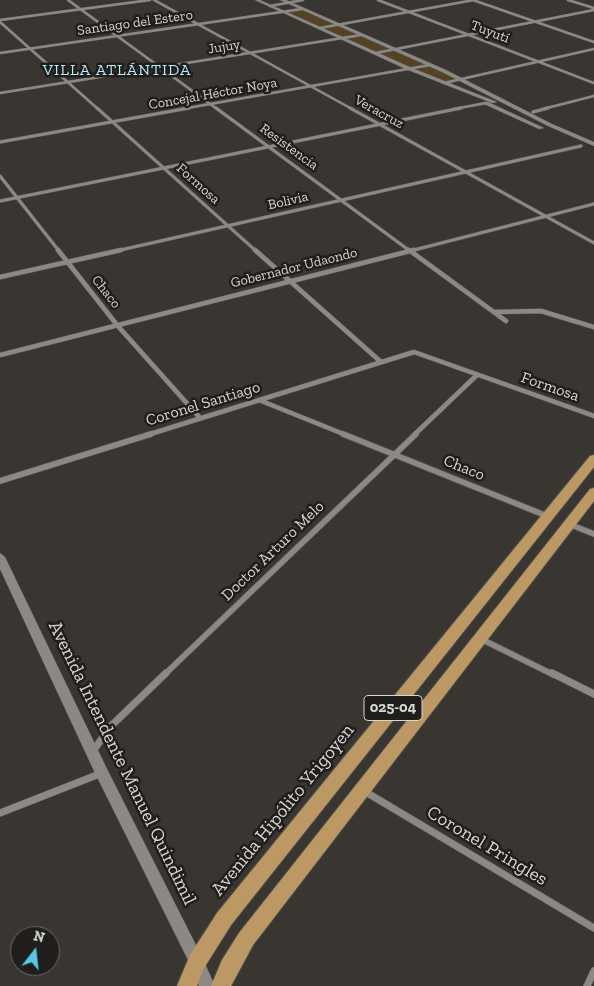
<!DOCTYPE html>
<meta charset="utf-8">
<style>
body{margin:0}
#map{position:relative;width:594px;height:986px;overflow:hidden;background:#393632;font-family:"Zilla Slab",serif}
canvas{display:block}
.north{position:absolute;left:10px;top:926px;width:50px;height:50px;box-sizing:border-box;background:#1f1e1c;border:1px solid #696866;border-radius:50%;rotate:16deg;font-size:14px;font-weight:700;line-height:20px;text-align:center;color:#d9d7d4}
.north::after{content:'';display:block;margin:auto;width:18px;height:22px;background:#58c9e3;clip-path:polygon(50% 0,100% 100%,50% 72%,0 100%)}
</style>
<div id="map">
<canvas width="594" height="986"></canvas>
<div class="north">N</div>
</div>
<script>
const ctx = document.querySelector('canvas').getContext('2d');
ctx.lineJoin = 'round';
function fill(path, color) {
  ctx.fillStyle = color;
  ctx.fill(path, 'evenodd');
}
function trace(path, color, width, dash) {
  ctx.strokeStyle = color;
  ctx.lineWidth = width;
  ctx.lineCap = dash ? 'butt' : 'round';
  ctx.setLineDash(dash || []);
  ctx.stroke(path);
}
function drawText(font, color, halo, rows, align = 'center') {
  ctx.font = font + ' "Zilla Slab",serif';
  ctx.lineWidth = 5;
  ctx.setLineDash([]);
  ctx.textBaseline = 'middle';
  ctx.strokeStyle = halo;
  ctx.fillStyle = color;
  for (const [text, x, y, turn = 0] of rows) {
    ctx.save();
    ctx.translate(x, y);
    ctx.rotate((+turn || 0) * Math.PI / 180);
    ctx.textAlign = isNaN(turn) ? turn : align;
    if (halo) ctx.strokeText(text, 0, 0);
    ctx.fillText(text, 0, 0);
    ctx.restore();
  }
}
fill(new Path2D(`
 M302,9L459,79L444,83L284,12Z`), '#554225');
const streetFar4 = new Path2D(`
 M68,0L217,109
 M154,0L352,109
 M378,0L594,83
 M473,0L594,42
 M568,0L594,8
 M270,6L303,0
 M0,20L150,0
 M0,22L98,109
 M320,28L474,0
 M0,53L302,9
 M376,53L594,10
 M444,83L594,49
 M0,93L361,35
 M182,109L430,65
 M454,109L486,103
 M543,109L594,96`);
const streetFar3 = new Path2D(`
 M97,108L256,251
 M216,108L410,251
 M350,108L594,243
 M533,112L548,108
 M0,142L189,108
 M0,176L59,251
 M0,201L461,108
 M116,251L581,146
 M410,251L594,204`);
const streetFar2 = new Path2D(`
 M58,250L117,325L200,418
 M255,250L381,362
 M409,250L506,321
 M0,277L121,250
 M495,312L541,311L594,327
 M0,355L414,250
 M259,400L346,435
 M147,435L414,352L594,416
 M414,435L477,375`);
const streetFar1 = new Path2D(`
 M343,434L547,516
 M0,481L151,434
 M569,524L594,534
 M481,639L554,675
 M164,675L416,434`);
const street = new Path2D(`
 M552,673L594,694
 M93,751L111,726L166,673
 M364,791L594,928
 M0,813L102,773
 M587,986L594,971`);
const secondary = new Path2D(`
 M255,0H260L412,68L497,102L492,103L408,70Z
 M280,0H286L446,70L552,124L594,142V146L548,126L442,72Z
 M484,102H488L544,128L539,129L484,104Z
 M0,553L5,557L108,771L202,957L215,986H199L191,966L95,773L0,569Z`);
const primary = new Path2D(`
 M594,455V467L231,925L204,968L197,986H177L190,955L217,913L590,456Z
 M594,488V501L253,945L231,986H211L222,960L239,933L590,489Z`);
trace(streetFar4, '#54524e', 3);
trace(streetFar3, '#54524e', 4);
trace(streetFar2, '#54524e', 5.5);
trace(streetFar1, '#54524e', 7);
trace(street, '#54524e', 8);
trace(secondary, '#54524e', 1);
trace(primary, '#54524e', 2);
trace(streetFar4, '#8c8884', 2.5);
trace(streetFar3, '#8c8884', 3);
trace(streetFar2, '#8c8884', 4.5);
trace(streetFar1, '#8c8884', 5.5);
trace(street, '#8c8884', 7);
fill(secondary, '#8c8884');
fill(primary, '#bc9964');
drawText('14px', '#d9d7d4', '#1f1e1c', [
 ["Santiago del Estero",135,23,-8],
 ["Tuyutí",490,32,21],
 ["Jujuy",224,47,-9],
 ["Concejal Héctor Noya",213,94,-10],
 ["Veracruz",379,112,29],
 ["Resistencia",289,147,36],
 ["Formosa",198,184,42],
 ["Bolivia",288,201,-13],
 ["Gobernador Udaondo",294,268,-14],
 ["Chaco",106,292,52]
]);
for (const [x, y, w] of [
 [393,708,58]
]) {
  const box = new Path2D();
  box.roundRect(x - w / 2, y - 12.5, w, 25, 4);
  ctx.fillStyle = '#1f1e1c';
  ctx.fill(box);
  trace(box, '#d9d7d4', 1);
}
drawText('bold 15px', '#d9d7d4', null, [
 ["025-04",393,708]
]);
ctx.letterSpacing = '1px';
drawText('16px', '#b4ecfa', '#1f1e1c', [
 ["VILLA ATLÁNTIDA",117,70]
]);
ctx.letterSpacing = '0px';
drawText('16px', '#d9d7d4', '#1f1e1c', [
 ["Formosa",550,387,19],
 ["Coronel Santiago",203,404,-17],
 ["Chaco",464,468,22],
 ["Doctor Arturo Melo",273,551,-44]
]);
drawText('19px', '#d9d7d4', '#1f1e1c', [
 ["Avenida Intendente Manuel Quindimil",122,763,64],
 ["Avenida Hipólito Yrigoyen",283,810,-51],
 ["Coronel Pringles",487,846,31]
]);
</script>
